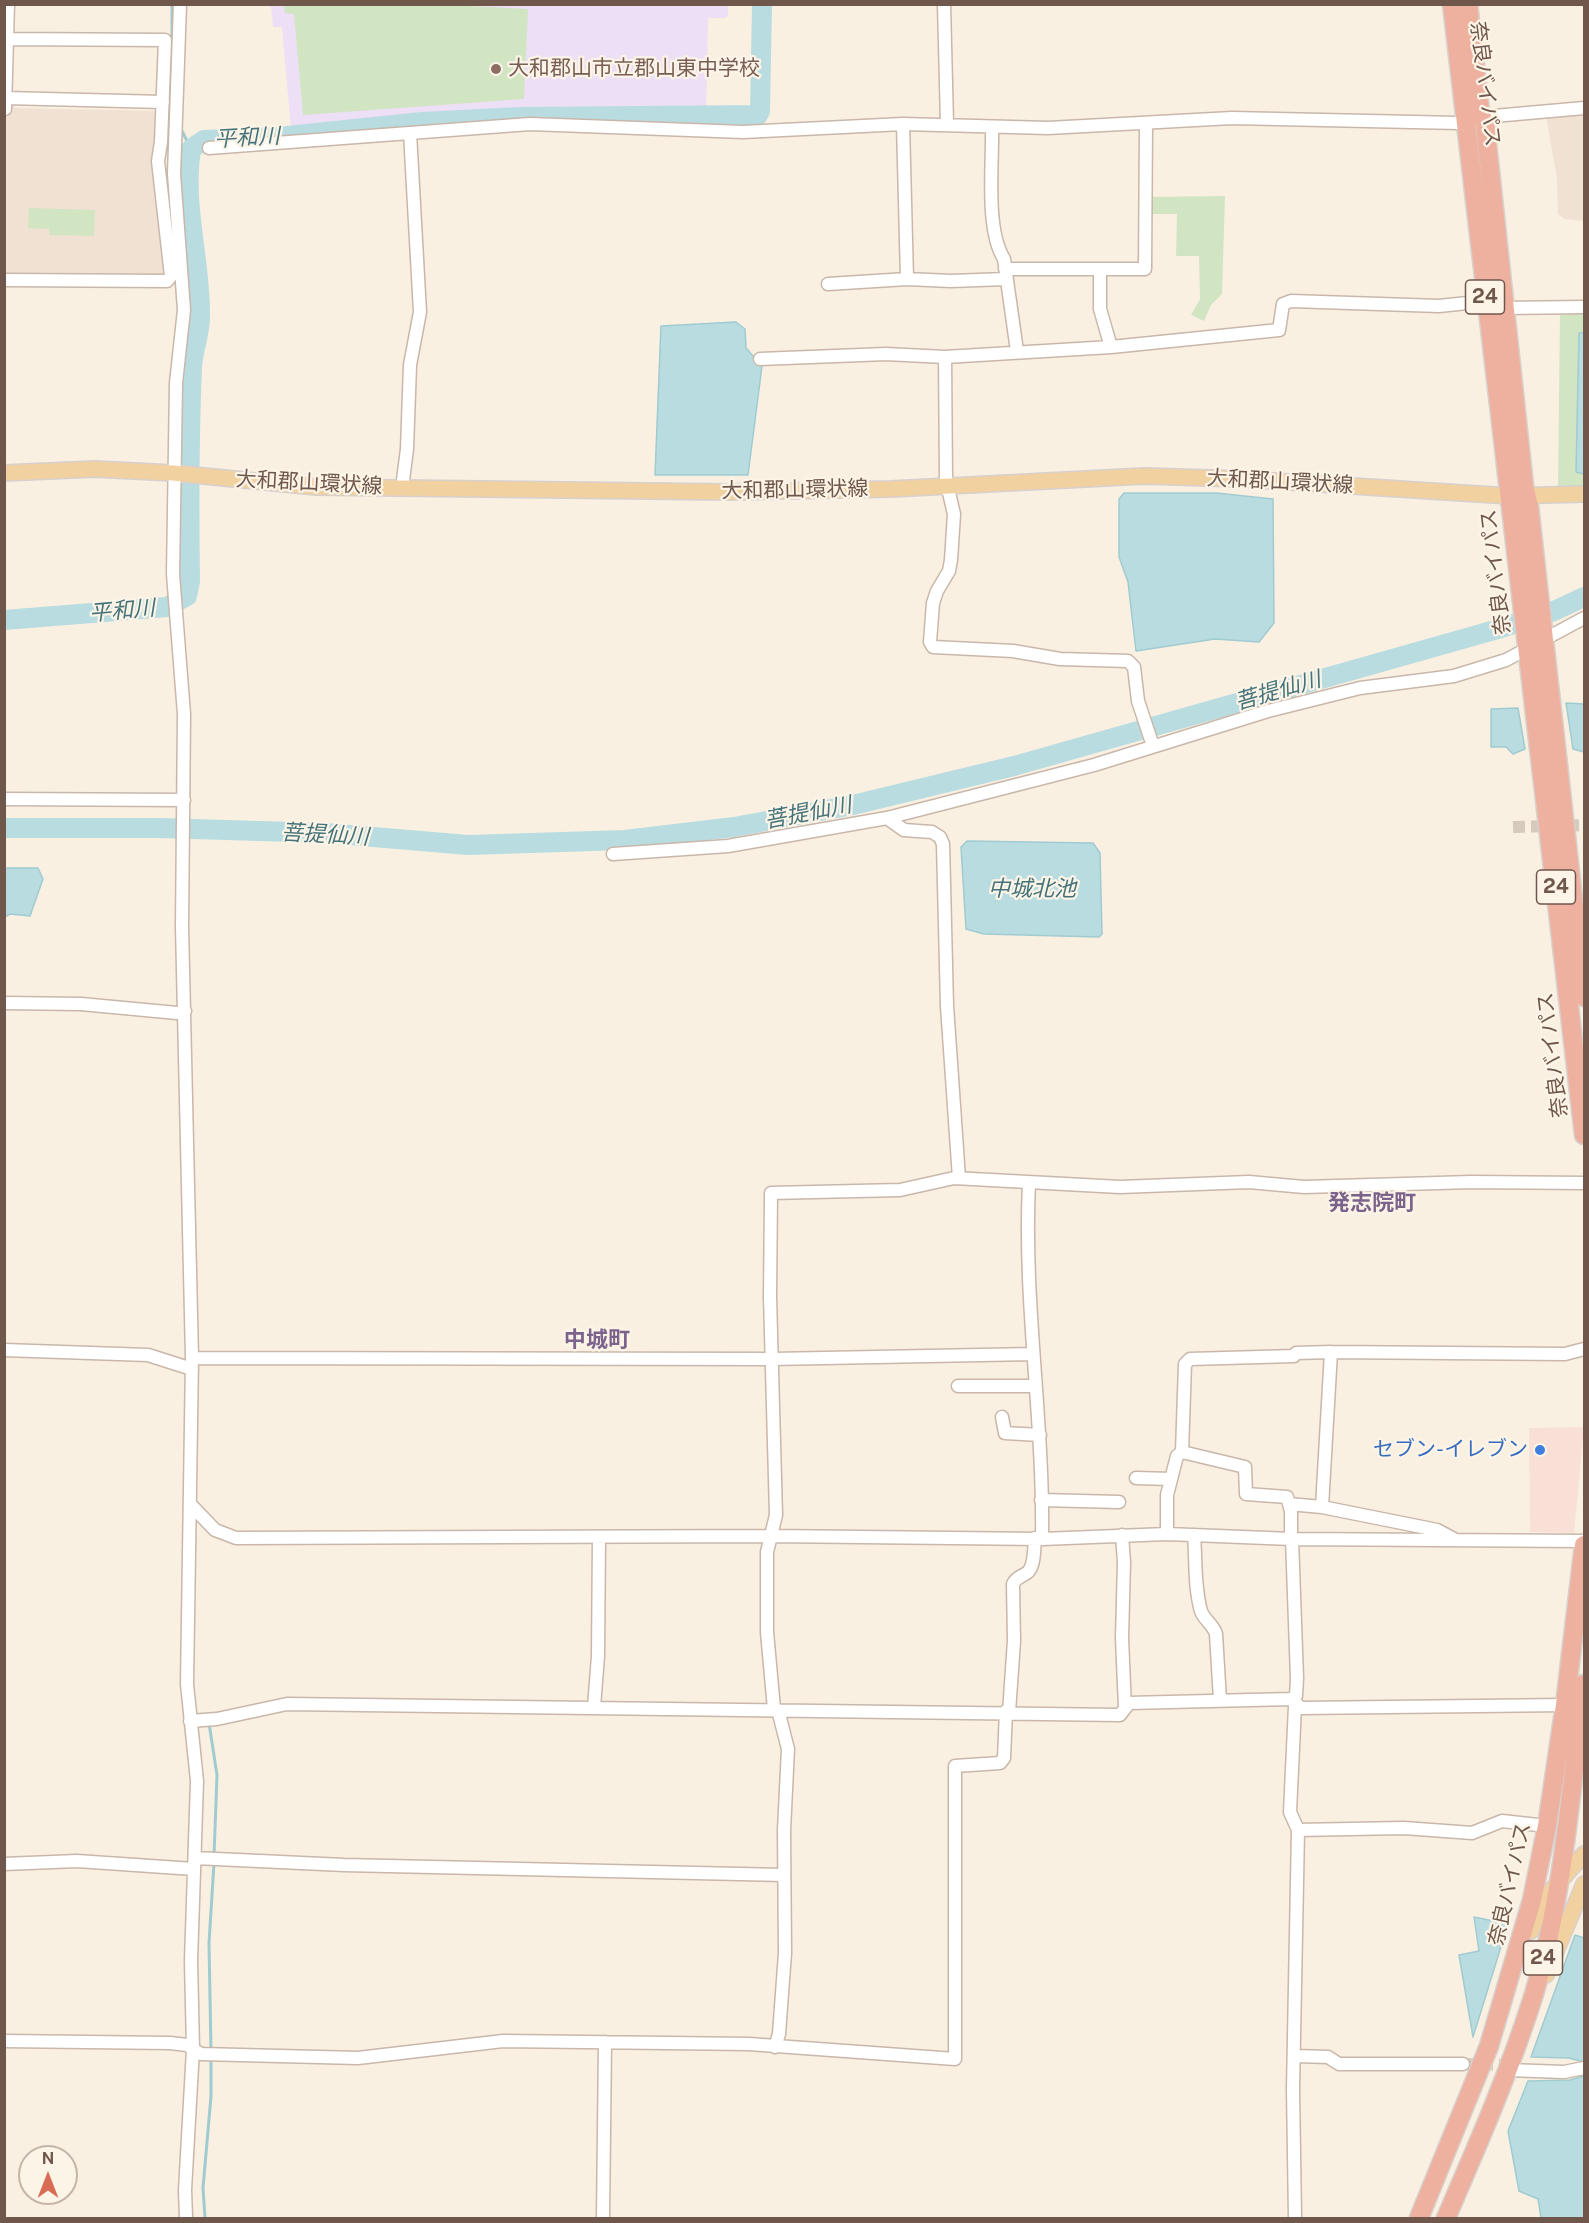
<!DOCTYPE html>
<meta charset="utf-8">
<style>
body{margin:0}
#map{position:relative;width:1589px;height:2223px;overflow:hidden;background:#f9f0e2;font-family:"Public Sans",sans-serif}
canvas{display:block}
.frame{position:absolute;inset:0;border:6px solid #6f574b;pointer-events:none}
.north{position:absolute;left:18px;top:2145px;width:60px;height:60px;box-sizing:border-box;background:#fdf4e8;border:2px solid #c4b5a9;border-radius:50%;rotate:0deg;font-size:16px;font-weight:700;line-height:24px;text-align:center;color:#6f574b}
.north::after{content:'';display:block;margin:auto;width:21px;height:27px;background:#d86c53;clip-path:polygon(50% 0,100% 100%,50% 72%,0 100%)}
</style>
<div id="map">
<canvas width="1589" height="2223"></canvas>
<div class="frame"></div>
<div class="north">N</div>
</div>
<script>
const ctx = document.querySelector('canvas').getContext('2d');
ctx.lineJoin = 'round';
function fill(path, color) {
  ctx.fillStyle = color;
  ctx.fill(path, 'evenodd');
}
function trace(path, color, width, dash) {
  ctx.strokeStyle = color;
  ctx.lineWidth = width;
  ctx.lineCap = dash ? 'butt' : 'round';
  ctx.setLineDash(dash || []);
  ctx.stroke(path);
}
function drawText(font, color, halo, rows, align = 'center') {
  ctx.font = font + ' "Public Sans","Noto Sans JP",sans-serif';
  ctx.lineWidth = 4.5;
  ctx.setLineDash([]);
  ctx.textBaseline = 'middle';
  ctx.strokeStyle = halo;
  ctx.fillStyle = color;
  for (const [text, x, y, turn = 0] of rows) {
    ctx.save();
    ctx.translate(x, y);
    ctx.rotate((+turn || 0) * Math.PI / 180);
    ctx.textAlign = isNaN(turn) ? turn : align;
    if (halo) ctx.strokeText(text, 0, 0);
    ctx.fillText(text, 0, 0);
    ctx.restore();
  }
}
fill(new Path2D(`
 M4,99L16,108L159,111L166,275L5,274Z
 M1584,113V221L1565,219L1558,214L1557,178L1546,116Z`), '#f0e1d2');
fill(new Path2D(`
 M1584,1427L1574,1533L1530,1532L1529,1428Z`), '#f9e0d7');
fill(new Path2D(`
 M728,4V16L726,18H708L706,116L532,112L291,129L282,27H273L271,5Z`), '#eddff5');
fill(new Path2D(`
 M430,4L528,9L524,99L303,115L294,14L285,13L284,5Z
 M1225,196L1222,294L1211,305L1204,321L1191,315L1200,299L1199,256H1176L1177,214H1146V197Z
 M29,208L95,210L94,236L49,235V229L28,228Z
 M1584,310V488L1558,486L1560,311Z`), '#d2e5c3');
const water = new Path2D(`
 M736,322L745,329L746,348L762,366L748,475H655L661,326Z
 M1579,333H1584V474L1576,472Z
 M1124,493H1216L1273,499L1274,623L1259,642L1215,639L1136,651L1128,582L1119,557V499Z
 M1566,703L1584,704V752L1573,749Z
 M1518,708L1525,749L1513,754L1506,747H1491V709Z
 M967,841L1093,843L1100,853L1102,934L1099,937L984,934L966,929L961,847Z
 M5,868H38L43,879L30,916L10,914L5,917Z
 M1474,1917L1508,1924L1473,2037L1459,1955L1479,1951Z
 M1575,1935L1584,1938V2062L1569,2058L1531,2057Z
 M1584,2076V2218H1541L1538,2199L1519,2191L1508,2131L1528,2081L1570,2080Z`);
fill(water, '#b9dce1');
trace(water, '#a0cbd1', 1.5);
trace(new Path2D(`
 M172,4V69
 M171,81L172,113
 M181,129L191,149
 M209,1723L217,1775L214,1856
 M211,2051L209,1943L214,1863
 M205,2218L203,2188L211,2096V2057`), '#a0cbd1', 3);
trace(new Path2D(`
 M4,620L167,607L187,596L190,581C189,510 189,438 192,367C193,350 200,334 200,317C201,261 182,205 191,149L204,140L278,137L422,122L520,117L758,115L760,111L762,4
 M4,828H159L326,833L468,845L625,840L734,827L853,805L1014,766L1498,629L1554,611L1584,597`), '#b9dce1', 20);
trace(new Path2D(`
 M1513,827L1584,825
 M1463,2064L1516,2065`), '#d6cabc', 12, [12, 6]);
const minor = new Path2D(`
 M180,4L174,174L184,310L176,383L173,574L184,714L182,927L192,1358L187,1684L197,1781L191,1961L193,2049L185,2190L186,2218
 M944,4L947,124
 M6,98L163,102
 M5,109L8,4
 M903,124L907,279L951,281L1006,279
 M992,127C993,163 985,229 1004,259L1017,351
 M209,148L530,124L743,132L903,124L1048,128L1232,118L1458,123L1494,116L1584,108
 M1005,269H1145L1146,123
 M1100,269V309L1111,347
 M4,280L167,281L171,276L158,161L161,142L165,40L8,39
 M828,284L907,279
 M1503,308L1584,307
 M760,359L886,354L945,357
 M402,488L407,449L410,365L420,312L410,133
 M1153,746L1138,701L1134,667L1128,661L1060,659L1013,651L933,647L930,642L933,603L937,591L949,571L951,560L954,514L946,480L945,357L1111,347L1279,330L1283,304L1291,301L1439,306L1486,301
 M4,799L184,800
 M887,818L904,830L932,832L940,837L943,844L947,1006L959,1178
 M613,854L728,846L887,818L1094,765L1268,711L1360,688L1454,676L1506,660L1584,618
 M4,1003L81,1004L177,1013L185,1011
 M1029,1183C1023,1302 1044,1420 1042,1539
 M4,1350L148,1355L192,1369
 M192,1358L772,1359L1033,1354
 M958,1386H1034
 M1002,1417L1005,1433L1040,1435
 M1182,1452L1245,1467L1246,1494L1287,1497L1291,1511V1538
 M1136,1478L1171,1479
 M1041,1500L1119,1502
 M1289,1504L1322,1507L1437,1530L1454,1539
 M191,1505L215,1530L236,1538L771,1536L1042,1539L1167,1534L1292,1539L1584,1541
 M1322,1507L1331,1352
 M1167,1534V1495L1177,1456L1182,1452L1185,1364L1190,1359L1294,1356L1296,1353L1331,1352L1565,1354L1584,1349
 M1122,1535L1124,1562L1122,1638L1125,1708
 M1194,1535C1196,1559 1194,1587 1201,1611C1204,1620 1213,1624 1216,1634L1220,1700
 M1291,1699L1296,1696L1297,1678L1292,1539
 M1295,1706L1290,1812L1298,1830L1293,2089L1295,2218
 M594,1707L598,1656L599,1537
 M774,1709L767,1632V1552L776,1515L770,1297L771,1193L900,1190L954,1178L1120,1187L1249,1182L1304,1187L1471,1182L1584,1183
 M1009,1712L1014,1641L1013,1584C1017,1576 1022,1577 1028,1572C1035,1565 1034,1547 1035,1538
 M190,1721L217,1719L287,1704L1120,1715L1129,1703L1291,1699L1301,1708L1565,1705
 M1298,1830L1404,1828L1472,1833L1502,1821L1547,1826
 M195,1858L344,1865L784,1875
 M4,1864L77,1861L194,1869
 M4,2041L170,2043L187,2045L201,2054L358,2058L503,2041L749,2044L955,2059V1766L1000,1763L1004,1758L1006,1711
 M775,2047L779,2034L785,1953L784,1830L788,1749L778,1710
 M1296,2056L1328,2057L1339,2064H1463
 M1508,2070L1564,2072L1584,2068
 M603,2218L605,2042`);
const major = new Path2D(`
 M4,473L95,469L173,473L316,487L730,492L891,489L1144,476L1242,479L1510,496L1584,494
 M1531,1931L1543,1900L1584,1854
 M1546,1975L1584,1884`);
const highway = new Path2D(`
 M1452,4C1496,381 1541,758 1584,1135
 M1468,4L1480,111L1485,125L1524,486L1529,506L1584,997
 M1419,2218L1489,2046L1532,1900L1547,1826L1565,1705L1584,1545
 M1446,2218C1478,2144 1510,2071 1534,1994C1564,1894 1571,1787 1584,1684`);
trace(minor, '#c9b7aa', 15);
trace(major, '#d7d0cd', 18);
trace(highway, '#d7d0cd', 21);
trace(minor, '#fff', 12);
trace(major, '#f2d1a0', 15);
trace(highway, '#eeb19f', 18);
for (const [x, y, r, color] of [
 [496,69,6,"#8d6e63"],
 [1540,1450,6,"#3f7fe0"]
]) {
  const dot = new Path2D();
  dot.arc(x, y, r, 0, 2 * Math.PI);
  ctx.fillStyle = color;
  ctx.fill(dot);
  trace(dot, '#fdf4e8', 2);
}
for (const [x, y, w] of [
 [1485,297,39],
 [1556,887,39],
 [1543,1958,39]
]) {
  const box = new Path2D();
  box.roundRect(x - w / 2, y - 17, w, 34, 4.5);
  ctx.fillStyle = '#fdf4e8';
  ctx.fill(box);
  trace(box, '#6f574b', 1.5);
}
drawText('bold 20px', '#6f574b', null, [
 ["24",1485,297],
 ["24",1556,887],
 ["24",1543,1958]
]);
drawText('21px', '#785e54', '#fdf4e8', [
 ["大和郡山市立郡山東中学校",508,69]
], 'left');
drawText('21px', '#6f574b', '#fdf4e8', [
 ["奈良バイパス",1485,84,83],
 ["大和郡山環状線",1280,482,3],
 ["大和郡山環状線",309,483,3],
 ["大和郡山環状線",795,490,-1],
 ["奈良バイパス",1496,572,-97],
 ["奈良バイパス",1553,1055,-97],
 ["奈良バイパス",1510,1884,-77]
]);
drawText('21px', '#366cbe', '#fdf4e8', [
 ["セブン-イレブン",1528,1450]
], 'right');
drawText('italic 22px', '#44737a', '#fdf4e8', [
 ["平和川",247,138,-3],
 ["平和川",122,611,-5],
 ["菩提仙川",1278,691,-16],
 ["菩提仙川",808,813,-11],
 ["菩提仙川",325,835,3],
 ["中城北池",1032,889]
]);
drawText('bold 22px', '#7c638b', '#fdf4e8', [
 ["発志院町",1372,1203],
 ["中城町",597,1340]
]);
</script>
